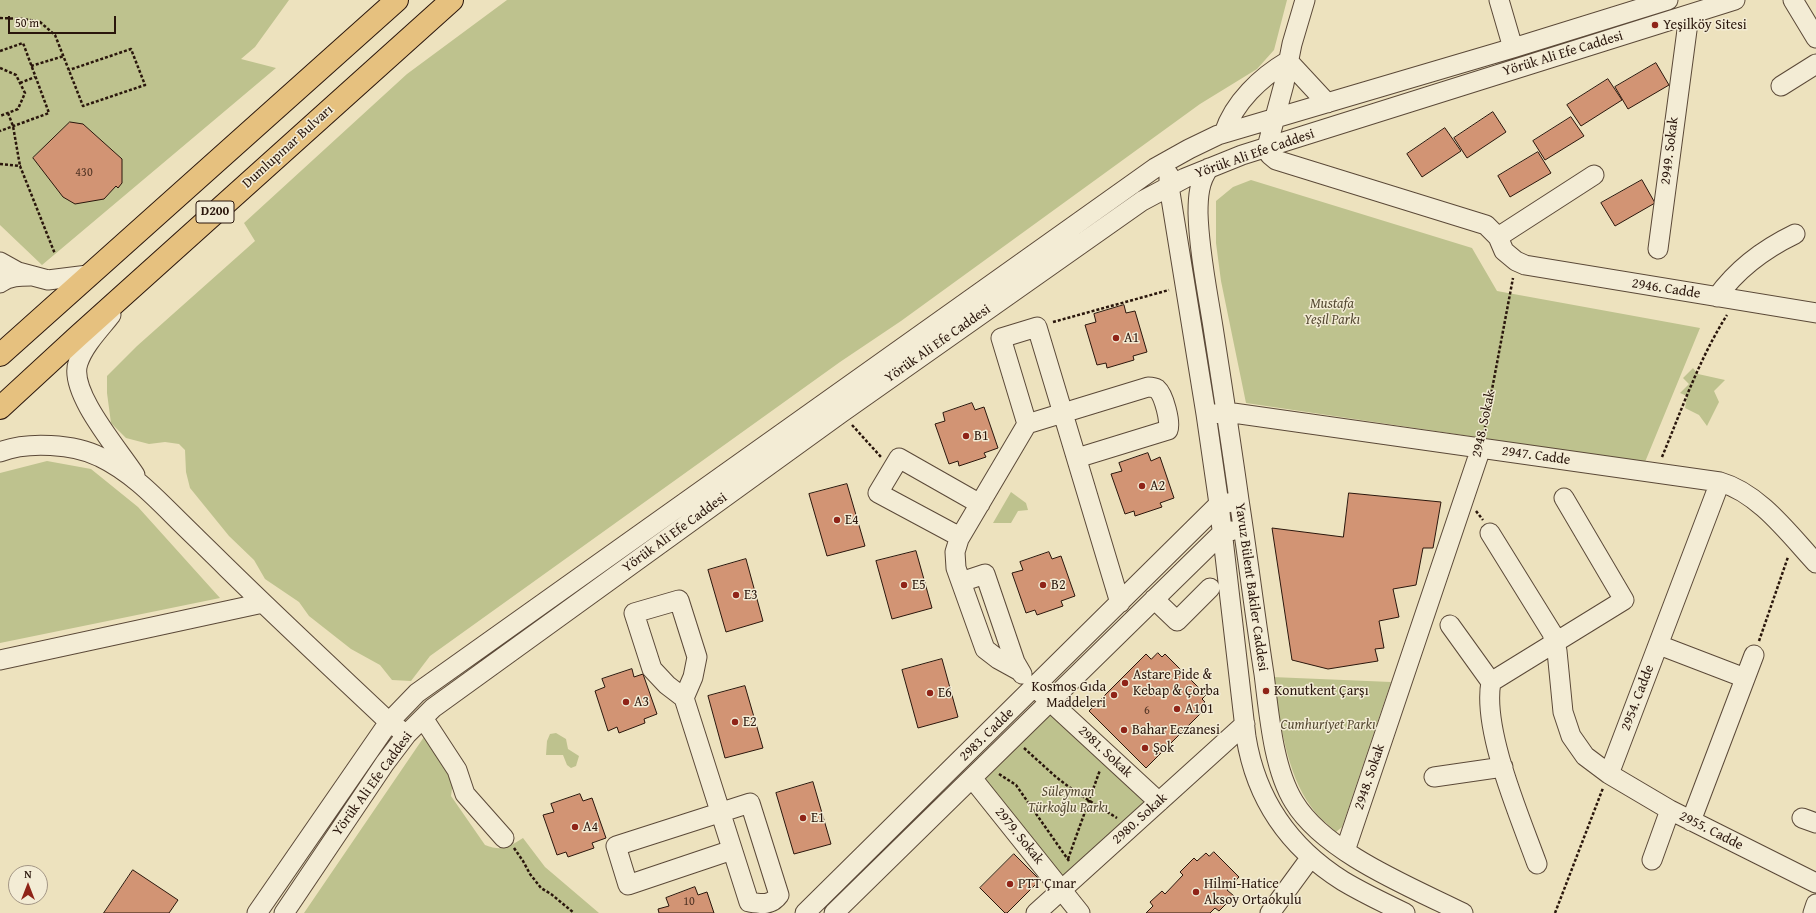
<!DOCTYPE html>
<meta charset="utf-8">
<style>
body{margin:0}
#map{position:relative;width:1816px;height:913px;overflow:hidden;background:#ede2be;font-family:"Gentium Book Plus",serif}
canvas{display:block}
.north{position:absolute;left:8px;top:865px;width:40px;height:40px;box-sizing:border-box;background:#f3ecd5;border:1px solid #a39685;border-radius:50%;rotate:0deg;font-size:11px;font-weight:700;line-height:16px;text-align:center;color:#2a160c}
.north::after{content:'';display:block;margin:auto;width:14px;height:18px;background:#8f2418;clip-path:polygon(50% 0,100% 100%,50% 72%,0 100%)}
.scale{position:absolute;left:8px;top:16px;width:108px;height:18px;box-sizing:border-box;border:2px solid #2a160c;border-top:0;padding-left:5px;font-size:12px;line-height:14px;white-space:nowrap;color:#2a160c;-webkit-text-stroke:3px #f3ecd5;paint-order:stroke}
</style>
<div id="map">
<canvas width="1816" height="913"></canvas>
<div class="north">N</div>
<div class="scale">50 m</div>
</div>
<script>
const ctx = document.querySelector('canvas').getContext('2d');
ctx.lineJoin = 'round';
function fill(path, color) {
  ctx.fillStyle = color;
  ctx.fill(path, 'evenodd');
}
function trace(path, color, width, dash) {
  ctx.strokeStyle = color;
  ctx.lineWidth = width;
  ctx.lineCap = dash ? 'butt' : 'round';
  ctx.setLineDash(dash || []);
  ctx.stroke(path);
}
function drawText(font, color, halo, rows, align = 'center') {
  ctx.font = font + ' "Gentium Book Plus",serif';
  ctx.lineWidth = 3;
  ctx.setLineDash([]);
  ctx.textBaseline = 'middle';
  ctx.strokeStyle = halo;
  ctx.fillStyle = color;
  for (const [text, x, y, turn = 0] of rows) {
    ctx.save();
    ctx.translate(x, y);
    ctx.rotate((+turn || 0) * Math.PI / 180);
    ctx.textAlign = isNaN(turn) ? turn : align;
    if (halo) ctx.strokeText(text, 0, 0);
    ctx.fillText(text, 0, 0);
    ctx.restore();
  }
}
fill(new Path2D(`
 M0,0H289L255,47L241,59L276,68L42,265L0,225Z
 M507,0H1287L1274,50L1257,69L1200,104L901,321L840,362L430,656L411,681L392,680L380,665L351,649L309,616L299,602L265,579L254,560L229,536L190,488L186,472L185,450L179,444L165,442L149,444L126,438L111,423L107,393V376L137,346L255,241L244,223L407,74Z
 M1251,180L1472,248L1497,291L1700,328L1645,462L1246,403L1221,281L1216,243V201L1233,187Z
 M1693,368L1698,374L1725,380L1714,391L1719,402L1707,426L1699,415L1685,408L1687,396L1680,393L1689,384L1683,378Z
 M47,461L91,469L138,507L220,598L0,643V473Z
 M1011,492L1026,503L1028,510L1018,511L1011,523H993Z
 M1272,677L1391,682L1342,827L1336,832C1328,824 1318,817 1312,808C1285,772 1281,720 1272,677Z
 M1050,702L1159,802L1062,890L972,778Z
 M556,733L566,739L568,749L579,756L576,766L571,768L567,765L563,755H546L547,741L550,734Z
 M426,734L453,781L451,796L485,845C503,852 508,847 523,838L545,867L599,913H304Z`), '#bec28e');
const building = new Path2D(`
 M1656,63L1669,85L1628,109L1615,87Z
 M1608,79L1622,100L1581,126L1567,105Z
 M1493,112L1506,132L1467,158L1454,138Z
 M1571,117L1584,136L1545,160L1533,141Z
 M70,122L83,124L122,159V183L118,188L116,186L104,199L75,204L63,197L33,158Z
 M1445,128L1461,151L1422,177L1407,154Z
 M1538,152L1551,173L1510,197L1498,176Z
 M1642,180L1655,203L1615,226L1601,203Z
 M1124,305L1126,313L1135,311L1147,352L1133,356L1134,360L1107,368L1106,363L1097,365L1085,325L1096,322L1094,314Z
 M972,403L975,410L984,407L998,448L984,453L986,457L959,466L958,461L949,464L935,424L945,421L943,413Z
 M1148,453L1151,461L1160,457L1174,498L1160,503L1162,507L1135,516L1134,511L1125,514L1111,474L1122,471L1119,463Z
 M847,484L865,546L827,556L809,494Z
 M1349,493L1441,502L1433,548H1423L1416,585L1393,589L1399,617L1379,621L1384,648L1375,649L1378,661L1328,669L1292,660L1272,528L1343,537Z
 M916,551L932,608L892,619L876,561Z
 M1049,552L1052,559L1061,556L1075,596L1061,601L1063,606L1037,615L1035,610L1026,613L1012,573L1023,570L1020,562Z
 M746,559L763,621L726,632L708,570Z
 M1158,653L1162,657L1165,654L1206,695L1202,699L1205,702L1200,706L1204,710L1146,768L1089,711L1146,654L1151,659Z
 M942,659L958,717L918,728L902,670Z
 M632,669L634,677L643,674L657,714L644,719L645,723L619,733L617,727L608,731L595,691L605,687L602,679Z
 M745,686L763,748L725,758L708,696Z
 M813,782L831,844L794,854L776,793Z
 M580,794L583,801L592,798L606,838L592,843L594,848L568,857L566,852L557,855L543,815L554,812L551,804Z
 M1214,852L1239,877L1227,890L1234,896L1219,911L1215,908L1210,913H1146L1153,906L1150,902L1162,891L1165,894L1183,875L1180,872L1194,858L1197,861L1206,853L1209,856Z
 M1014,854L1040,880L1007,913H1005L980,888Z
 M133,870L178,900L169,913H104Z
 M695,887L698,895L707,892L714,913H659L658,909L669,906L666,898Z`);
fill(building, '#d29474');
trace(building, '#2a160c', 1);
const minor = new Path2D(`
 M1305,0L1292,44L1284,84L1267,147L1270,155L1276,160L1486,225L1498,237L1504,251L1516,261L1525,265L1816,313
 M1499,0L1513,48
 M1793,0L1816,38
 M1781,86L1816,64
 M1224,133C1234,102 1261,77 1288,61L1327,103
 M1209,168C1199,181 1198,197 1198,213C1199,251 1207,289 1213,327C1222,385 1231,442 1239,500C1248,558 1255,616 1264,674C1269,713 1273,768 1294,802C1325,853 1411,887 1463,913
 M1169,175V186L1206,414L1219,504L1246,737C1256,799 1289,847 1343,881C1363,893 1384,903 1405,913
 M1498,237L1594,175
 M1658,249L1689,15
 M0,262L18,272L48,280L88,275
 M0,283C9,276 20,276 31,276
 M1717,297C1737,269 1764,249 1795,234
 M111,315C100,329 84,345 78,363C68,392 119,450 135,475
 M1214,414L1226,412L1720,482C1759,493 1789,534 1816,563
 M1027,424L1001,338L1037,327L1120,603
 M0,452C27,441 75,444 100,457C129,471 151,493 173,515C191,533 209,550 227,568C280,620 335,671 389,722L399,729
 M1490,533L1552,633L1557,651L1563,712L1571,736L1585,756L1609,774L1670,810L1816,883
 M960,537L878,493L899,458L980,504
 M961,582L985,574L1015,662L1022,674
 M1154,599L1177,621L1210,588
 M1450,625L1491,682
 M1659,645L1745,678
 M0,660L263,603
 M1018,670L998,659L985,649L956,568L955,552L959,539L1027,424L1148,387C1152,387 1154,387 1157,389C1164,395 1171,423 1168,430L1077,458
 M1041,693L1159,802
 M684,698L693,677L697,657L679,600L634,613L652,669L667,685L684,698L749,902C761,904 771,906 779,895L750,803L616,846L628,885L732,850
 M423,718L457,770L465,794L504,838
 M1609,774L1720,482
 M1434,777L1503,767
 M972,778L1080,913
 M1802,818L1816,823
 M1691,821L1754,655
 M1345,851L1481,448
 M1652,860L1670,810
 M1537,864C1520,817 1482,730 1491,682L1624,600L1564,498
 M257,913L389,722L417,693L1155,168L1189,149L1218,135L1513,48L1668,0
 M284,913L385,763L407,734L433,708L841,413L1142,201L1185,178L1242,155L1735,0
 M805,913L1219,504L1228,503
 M834,913L1223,532L1231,531
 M1036,913L1245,724
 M1270,913L1311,857
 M1813,913L1816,904`);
const highway = new Path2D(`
 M0,355L397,0
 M0,408L77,337L452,0`);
trace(minor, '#5b4938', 21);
trace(highway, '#2a160c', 24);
trace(new Path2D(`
 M0,18L24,19L40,22L55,35L83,106L145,85L131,49L69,70
 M0,51L23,43L49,113L0,131
 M31,66L64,56
 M0,68L16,75L25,93L18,109L0,116
 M20,83L35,77
 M8,113L13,126L20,166
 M0,164L20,166L55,254
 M1053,322L1169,290
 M852,425L881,457
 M1484,432L1513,278
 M1662,457C1682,409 1699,359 1727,315
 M1476,511L1483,520
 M1759,641L1788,557
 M1024,748L1056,777L1077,793L1117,818
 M999,774L1016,785L1069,861
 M514,848L523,861L530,874L541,888L551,894L574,913
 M1068,859L1100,770
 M1555,913L1603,788`), '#2a160c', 2.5, [3, 2]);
trace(minor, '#f3ecd5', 19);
trace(highway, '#e6c17f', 22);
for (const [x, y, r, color] of [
 [1655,25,4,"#8f2418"],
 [1116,338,4,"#8f2418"],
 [966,436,4,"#8f2418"],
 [1142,486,4,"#8f2418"],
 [837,520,4,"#8f2418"],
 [904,585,4,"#8f2418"],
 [1043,585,4,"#8f2418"],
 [736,595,4,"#8f2418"],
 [1125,683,4,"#8f2418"],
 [1266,691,4,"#8f2418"],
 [930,693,4,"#8f2418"],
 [1114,695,4,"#8f2418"],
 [626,702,4,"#8f2418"],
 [1177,709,4,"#8f2418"],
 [735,722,4,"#8f2418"],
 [1124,730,4,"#8f2418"],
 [1145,748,4,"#8f2418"],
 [803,818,4,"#8f2418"],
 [575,827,4,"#8f2418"],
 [1010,884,4,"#8f2418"],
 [1196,892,4,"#8f2418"]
]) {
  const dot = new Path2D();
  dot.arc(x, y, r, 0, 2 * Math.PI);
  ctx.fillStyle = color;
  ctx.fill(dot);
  trace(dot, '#f3ecd5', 1.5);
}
drawText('12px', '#543626', null, [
 ["430",84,173],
 ["6",1147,711],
 ["10",689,902]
]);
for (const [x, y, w] of [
 [215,212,38]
]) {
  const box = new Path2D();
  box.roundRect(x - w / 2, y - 11, w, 22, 3);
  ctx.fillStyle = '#f3ecd5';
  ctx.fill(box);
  trace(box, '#2a160c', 1);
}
drawText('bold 13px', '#2a160c', null, [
 ["D200",215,212]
]);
drawText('14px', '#2a160c', '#f3ecd5', [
 ["Yeşilköy Sitesi",1663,25],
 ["A1",1124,338],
 ["B1",974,436],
 ["A2",1150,486],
 ["E4",845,520],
 ["E5",912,585],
 ["B2",1051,585],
 ["E3",744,595],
 ["Astare Pide &",1133,675],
 ["Kebap & Çorba",1133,691],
 ["Kosmos Gıda",1106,687,"right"],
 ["Maddeleri",1106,703,"right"],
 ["Konutkent Çarşı",1274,691],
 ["E6",938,693],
 ["A3",634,702],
 ["A101",1185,709],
 ["E2",743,722],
 ["Bahar Eczanesi",1132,730],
 ["Şok",1153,748],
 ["E1",811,818],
 ["A4",583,827],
 ["PTT Çınar",1018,884],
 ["Hilmi-Hatice",1204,884],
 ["Aksoy Ortaokulu",1204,900]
], 'left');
drawText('14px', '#2a160c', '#f3ecd5', [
 ["Yörük Ali Efe Caddesi",1563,54,-17],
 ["Dumlupınar Bulvarı",288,147,-42],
 ["2949. Sokak",1670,151,-83],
 ["Yörük Ali Efe Caddesi",1255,154,-19],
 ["2946. Cadde",1666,289,9],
 ["Yörük Ali Efe Caddesi",938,344,-35],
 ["2948. Sokak",1484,424,-78],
 ["2947. Cadde",1536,456,8],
 ["Yörük Ali Efe Caddesi",675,533,-36],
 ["Yavuz Bülent Bakiler Caddesi",1251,587,82],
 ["2954. Cadde",1638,698,-69],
 ["2983. Cadde",987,735,-44],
 ["2981. Sokak",1105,752,43],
 ["2948. Sokak",1370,777,-71],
 ["Yörük Ali Efe Caddesi",373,784,-54],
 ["2980. Sokak",1140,819,-42],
 ["2955. Cadde",1711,831,27],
 ["2979. Sokak",1019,836,51]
]);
drawText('italic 14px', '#564a33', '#f3ecd5', [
 ["Mustafa",1332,304],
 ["Yeşil Parkı",1332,320],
 ["Cumhuriyet Parkı",1328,725],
 ["Süleyman",1068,792],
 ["Türkoğlu Parkı",1068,808]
]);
</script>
